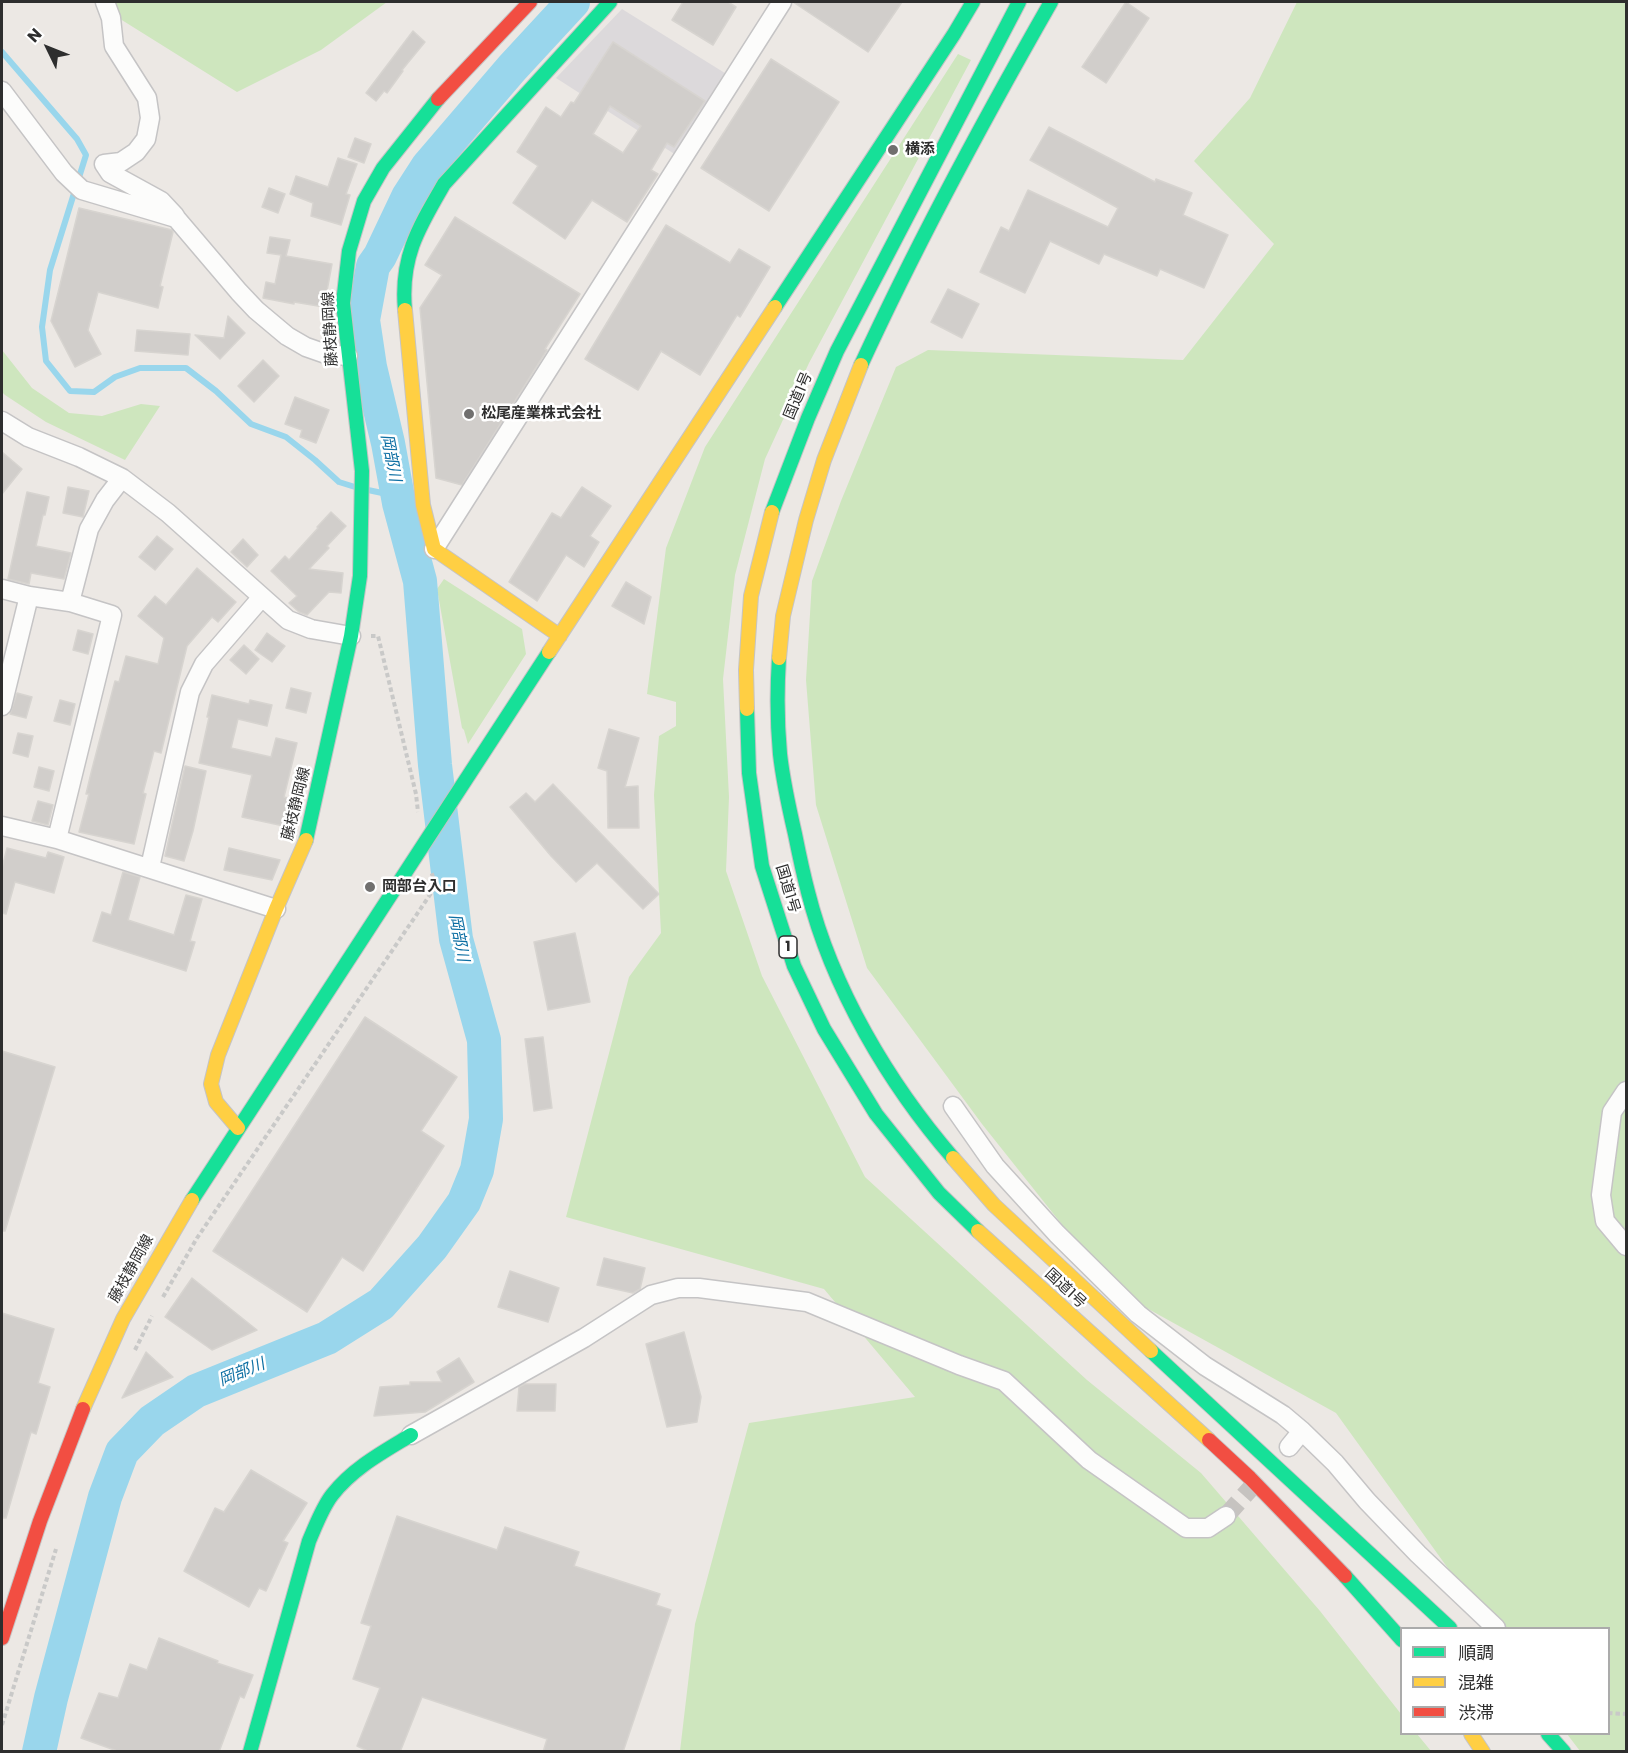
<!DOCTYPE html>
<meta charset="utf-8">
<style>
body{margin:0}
#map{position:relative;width:1628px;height:1753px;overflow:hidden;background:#ece8e4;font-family:Poppins,"Noto Sans JP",sans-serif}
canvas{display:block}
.frame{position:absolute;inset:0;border:3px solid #2e2e2e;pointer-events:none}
.legend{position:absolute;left:1400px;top:1627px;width:210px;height:108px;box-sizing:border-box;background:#fff;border:2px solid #ababab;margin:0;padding:8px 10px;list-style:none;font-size:18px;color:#2e2e2e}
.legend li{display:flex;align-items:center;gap:12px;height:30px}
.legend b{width:30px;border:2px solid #ababab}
.north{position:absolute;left:18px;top:18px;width:60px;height:60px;-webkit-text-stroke:4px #fff;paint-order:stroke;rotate:313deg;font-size:16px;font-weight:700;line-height:24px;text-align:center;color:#2e2e2e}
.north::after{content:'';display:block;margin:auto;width:21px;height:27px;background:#2e2e2e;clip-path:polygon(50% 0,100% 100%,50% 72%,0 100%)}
</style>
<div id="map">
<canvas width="1628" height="1753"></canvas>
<div class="frame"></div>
<ul class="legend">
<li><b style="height:8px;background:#16e098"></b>順調</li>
<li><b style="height:8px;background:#ffcf43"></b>混雑</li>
<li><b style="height:8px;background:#f24e42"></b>渋滞</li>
</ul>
<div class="north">N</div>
</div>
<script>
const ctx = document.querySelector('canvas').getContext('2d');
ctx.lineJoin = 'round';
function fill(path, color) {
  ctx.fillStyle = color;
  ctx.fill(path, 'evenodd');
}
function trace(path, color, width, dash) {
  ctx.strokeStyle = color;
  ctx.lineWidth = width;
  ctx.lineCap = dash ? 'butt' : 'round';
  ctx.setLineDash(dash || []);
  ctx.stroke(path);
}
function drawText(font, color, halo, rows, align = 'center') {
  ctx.font = font + ' Poppins,"Noto Sans JP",sans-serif';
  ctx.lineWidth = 5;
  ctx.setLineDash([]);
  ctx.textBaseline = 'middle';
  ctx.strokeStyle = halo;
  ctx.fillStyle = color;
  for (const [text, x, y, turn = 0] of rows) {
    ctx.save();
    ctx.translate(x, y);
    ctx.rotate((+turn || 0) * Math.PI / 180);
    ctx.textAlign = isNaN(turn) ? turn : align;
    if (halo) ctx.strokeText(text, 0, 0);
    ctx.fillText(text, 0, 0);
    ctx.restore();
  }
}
fill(new Path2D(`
 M622,9L728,75L676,155L556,78Z`), '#dcd9db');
fill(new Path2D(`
 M93,2H387L321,50L237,92Z
 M1297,2H1626V1751H1580L1567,1734H1608V1628H1491L1336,1413L1114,1290L982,1124L867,968L816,805L806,680L812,581L841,501L896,367L928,350L1183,360L1274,244L1194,161L1250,98Z
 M958,54L971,60L809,363L765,459L735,575L723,679L729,797L726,871L762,976L865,1177L1087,1380L1201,1473L1320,1611L1401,1714L1402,1734H1417L1431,1751H680L695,1624L749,1423L915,1397L824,1289L566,1217L629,977L661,933L654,795L659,736L676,726V702L647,694L666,548L705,447Z
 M2,350L32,388L69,413L102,416L141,404L160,406L125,460L46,422L5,395L2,392Z
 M444,579L522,629L526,654L468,744L464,730L462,728L437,589Z`), '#cee6be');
trace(new Path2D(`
 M2,52L77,139L86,155L50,270L42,327L46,361L70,391L94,392L115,377L140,368H186L216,391L251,424L286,437L315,460L339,482L355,487
 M368,490L387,494L399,503`), '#99d6ec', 6);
trace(new Path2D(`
 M39,1752L51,1698L105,1497L122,1452L152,1421L196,1391L327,1338L381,1304L432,1247L464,1202L477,1170L486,1119L484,1040L456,939L435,765L420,581L399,503L388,443L370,367L363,320L373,266L380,256L408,197L428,166L512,68L573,2`), '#99d6ec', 34);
const building = new Path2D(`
 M683,2H728L736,7L713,45L672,20Z
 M793,2H902L868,52Z
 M1126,2L1149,18L1106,83L1082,67Z
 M413,31L425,42L402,70L403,71L387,93L384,91L376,101L366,93Z
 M613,42L705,101L674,147L667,143L651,170L658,174L627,222L592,200L565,239L513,203L538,166L517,152L546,107L561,117L571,102L574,103ZM610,106L641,126L623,153L593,134Z
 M771,59L839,102L769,211L701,168Z
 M1049,127L1155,182L1156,179L1192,193L1183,215L1228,235L1204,288L1160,269L1157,276L1104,254L1099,264L1050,241L1025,293L980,272L1001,227L1009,231L1028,190L1108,227L1118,208L1030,160Z
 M355,138L371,144L364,163L348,157Z
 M338,158L357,164L346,194L350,195L341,225L311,216L313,203L290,194L296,176L328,187Z
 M269,188L285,194L278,213L262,207Z
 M79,208L172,230L173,232L160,286L163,287L158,308L98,292L88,330L101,354L75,367L51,321Z
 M455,217L580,294L545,349L547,350L462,485L436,478L420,308L442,275L425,265Z
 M666,225L730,263L739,249L770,267L740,317L737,315L700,375L661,351L638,390L585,359Z
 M270,237L290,240L286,256L332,264L324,307L294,302V304L263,298L266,282L275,284L281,255L267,253Z
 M948,289L979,304L962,338L931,322Z
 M228,316L245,333L220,359L195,335L224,338Z
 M137,330L190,334L188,355L135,351Z
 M263,360L279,376L254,402L238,386Z
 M295,397L329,410L316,443L300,437L302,430L285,424Z
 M2,452L22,469L2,494Z
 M68,487L89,491L83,517L63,513Z
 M582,487L611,506L590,536L599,542L584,567L566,555L537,601L509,582L552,513L561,518Z
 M27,492L49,497L45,515H43L36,546L71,553L64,579L31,573L29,584L8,579Z
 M331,512L346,526L327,546L329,548L309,569L343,573L341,593L329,592L307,615L299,612L289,603L297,596L271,571L285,556L289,560L318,528L317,527Z
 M157,536L173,549L155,570L139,557Z
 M243,539L258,555L247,567L231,552Z
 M197,568L236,602L218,622L212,617L187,646L161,753L154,751L143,793L146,794L134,844L79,832L89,794H86L91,773L115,681L119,682L126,656L158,664L164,638L138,616L155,596L166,605Z
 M626,582L651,597L644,624L612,606Z
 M78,630L93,634L88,654L73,650Z
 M267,633L285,646L272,662L255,650Z
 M244,645L259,659L246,674L230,660Z
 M291,688L311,693L306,713L286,708Z
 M17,693L32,697L26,718L10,714Z
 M212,695L249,704L250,700L272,705L267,726L238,719L231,748L271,757L276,738L297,743L284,797L299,801L293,828L242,817L252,775L199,763L209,717H207Z
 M60,700L75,704L70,725L54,721Z
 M609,729L639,738L625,787L638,786L639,828H608L607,771L598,768Z
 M18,733L33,736L28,757L13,753Z
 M185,766L206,771L193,831L184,861L165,856Z
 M39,767L54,771L49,791L34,787Z
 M553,784L659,894L643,909L597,863L576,882L551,856L510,807L526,793L535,802Z
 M38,801L53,805L48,825L32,821Z
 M7,848L46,858L48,852L64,857L54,893L15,882L6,914L2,913V868Z
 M229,848L280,860L272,880L224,870Z
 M123,872L140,877L128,920L174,935L186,895L202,899L190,941L195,942L186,971L93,941L102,912L111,915Z
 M575,933L590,1002L548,1010L534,942Z
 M365,1017L457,1077L421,1131L444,1146L363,1271L342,1257L307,1312L213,1251Z
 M543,1037L552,1108L534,1111L525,1039Z
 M2,1051L55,1067L5,1231H2Z
 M604,1258L645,1268L640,1289L633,1293L597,1285Z
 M510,1271L559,1288L548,1322L498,1307Z
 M192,1278L257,1330L212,1350L165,1317Z
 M2,1313L54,1329L38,1383L50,1387L36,1434L31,1432L6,1518H2Z
 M684,1332L701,1397L697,1422L667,1427L646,1344Z
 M146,1352L173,1377L122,1398Z
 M459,1358L474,1382L425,1412L374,1416L380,1387L410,1385V1382H442L437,1372Z
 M525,1384H556L555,1411H517L519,1387Z
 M251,1470L307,1503L283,1541L288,1543L266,1591L259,1588L249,1607L184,1571L215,1508L224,1512Z
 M397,1516L497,1550L505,1527L579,1552L574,1566L660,1594L656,1605L671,1610L623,1752H543L547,1739L422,1697L400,1752H370L357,1746L380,1688L353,1679L371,1626L361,1623Z
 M159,1638L218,1661L217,1663L253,1675L244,1698L240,1696L219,1752H120L81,1738L99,1693L118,1698L130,1664L147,1670Z`);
fill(building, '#d1cecb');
trace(building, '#d7d4d0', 1.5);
trace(new Path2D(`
 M1226,1516L1259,1479`), '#c6c3c0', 18, [18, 9]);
const street = new Path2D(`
 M105,2L111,18L114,46L147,98L150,118L146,139L136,152L121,162L104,164L110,173L161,201L175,216
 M2,91L64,173L82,190L176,218L239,292L256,310L287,336L306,347L326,354L348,356
 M2,421L28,437L79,457L122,478L168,513L288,620L311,629L351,636
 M434,549L782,2
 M2,589L29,596L70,602L112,615L57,839
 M70,602L89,529L105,500L122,478
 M2,706L29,596
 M2,826L57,839L276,909
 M150,867L190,692L204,664L262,597
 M1626,1091L1612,1112L1601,1195L1605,1221L1626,1246
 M953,1106L995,1166L1057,1234L1138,1314L1205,1366L1283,1415L1302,1431L1335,1463L1367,1501L1418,1554L1496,1628
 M411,1435L584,1338L651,1295L678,1288H699L807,1302L959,1365L1004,1381L1089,1460L1186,1528H1208L1226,1516
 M1289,1447L1302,1431`);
const fast = new Path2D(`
 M775,307L954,34L973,2
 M405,310C400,257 419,227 444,184L610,2
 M861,365C918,241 983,121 1051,2
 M772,512L808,418L837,351L1019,2
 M779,658C777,689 777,722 780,754C783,781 789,808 795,834C799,854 803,873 808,892C832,988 889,1084 953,1158
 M747,709L749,773L762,866L794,966L824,1029L876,1114L939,1193L978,1231
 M306,840L351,636L360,576L362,471L343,303L349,251L364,201L383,168L438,99
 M192,1200L549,652
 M1151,1351L1450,1628
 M1345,1576L1402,1640
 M1548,1734L1564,1752
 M250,1752L309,1541C316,1525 322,1508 332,1495C353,1468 383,1452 411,1435`);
const slow = new Path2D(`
 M405,310L423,505L434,549L560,636
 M549,652L775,307
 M779,658L783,616L806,520L824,460L861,365
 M747,709L746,670L751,596L772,512
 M238,1128L216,1102L211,1084L218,1055L276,909L306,840
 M953,1158L994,1205L1151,1351
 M978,1231L1209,1440
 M83,1409L123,1319L192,1200
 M1471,1734L1483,1752`);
const jam = new Path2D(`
 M438,99L530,2
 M1209,1440L1250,1478L1345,1576
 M2,1638L40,1521L83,1409`);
trace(street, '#c5c4c5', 21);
trace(fast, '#c5c4c5', 16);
trace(slow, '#c5c4c5', 16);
trace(jam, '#c5c4c5', 16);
trace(new Path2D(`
 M371,636H378L416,794L418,812
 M163,1297L197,1238L436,886L431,871
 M135,1350L152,1316
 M1608,1713L1626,1714
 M2,1725L56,1549`), '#c9c9c8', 4, [4.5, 3]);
trace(street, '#fcfcfb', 18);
trace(fast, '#16e098', 14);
trace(slow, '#ffcf43', 14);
trace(jam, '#f24e42', 14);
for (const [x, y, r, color] of [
 [893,150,6,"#706f6e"],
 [469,414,6,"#706f6e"],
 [370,887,6,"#706f6e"]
]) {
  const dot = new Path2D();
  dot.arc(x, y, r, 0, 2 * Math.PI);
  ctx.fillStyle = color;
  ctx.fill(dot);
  trace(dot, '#fff', 2);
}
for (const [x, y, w] of [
 [788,947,18]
]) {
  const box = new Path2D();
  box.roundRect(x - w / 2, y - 11, w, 22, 4.5);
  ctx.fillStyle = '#fff';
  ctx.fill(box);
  trace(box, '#2e2e2e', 1.5);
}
drawText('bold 14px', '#2e2e2e', null, [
 ["1",788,947]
]);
drawText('bold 15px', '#2e2e2e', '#fff', [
 ["横添",905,150],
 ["松尾産業株式会社",481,414],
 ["岡部台入口",382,887]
], 'left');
drawText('15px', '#2e2e2e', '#fff', [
 ["藤枝静岡線",331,329,-93],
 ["国道1号",799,396,-67],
 ["藤枝静岡線",297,804,-76],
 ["国道1号",787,889,73],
 ["藤枝静岡線",132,1269,-61],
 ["国道1号",1065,1289,43]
]);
drawText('italic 16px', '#0d6fa3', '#fff', [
 ["岡部川",390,458,79],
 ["岡部川",458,938,79],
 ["岡部川",242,1373,-22]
]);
</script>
